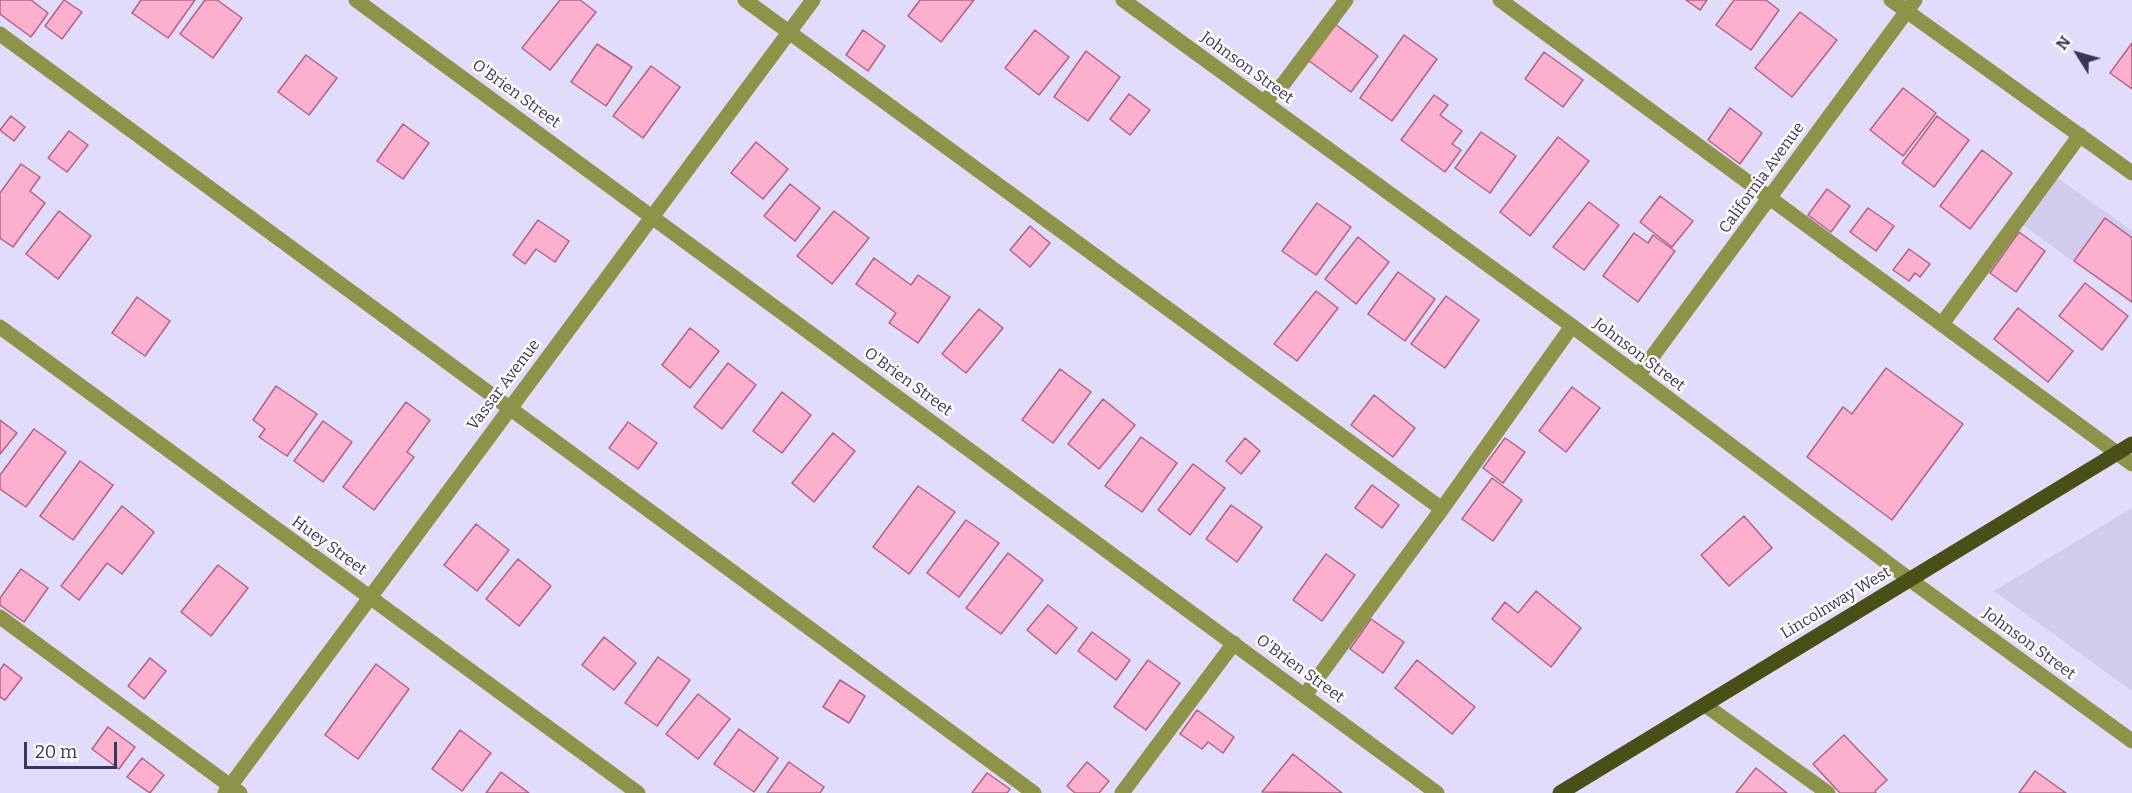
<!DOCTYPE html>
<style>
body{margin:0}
#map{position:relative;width:2132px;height:793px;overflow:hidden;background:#e2dcfc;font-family:Bitter,serif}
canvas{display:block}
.north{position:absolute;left:2048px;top:24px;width:60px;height:60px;-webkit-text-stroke:4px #fff;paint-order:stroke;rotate:307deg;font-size:16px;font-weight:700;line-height:24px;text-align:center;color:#3d3555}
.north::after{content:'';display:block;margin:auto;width:21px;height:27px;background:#3d3555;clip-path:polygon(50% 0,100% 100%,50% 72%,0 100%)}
.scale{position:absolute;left:24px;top:742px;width:93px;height:27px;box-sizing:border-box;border:3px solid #3d3555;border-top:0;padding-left:8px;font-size:18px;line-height:21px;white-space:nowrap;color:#3d3555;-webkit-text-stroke:4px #fff;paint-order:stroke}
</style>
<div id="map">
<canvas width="2132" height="793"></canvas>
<div class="north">N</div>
<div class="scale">20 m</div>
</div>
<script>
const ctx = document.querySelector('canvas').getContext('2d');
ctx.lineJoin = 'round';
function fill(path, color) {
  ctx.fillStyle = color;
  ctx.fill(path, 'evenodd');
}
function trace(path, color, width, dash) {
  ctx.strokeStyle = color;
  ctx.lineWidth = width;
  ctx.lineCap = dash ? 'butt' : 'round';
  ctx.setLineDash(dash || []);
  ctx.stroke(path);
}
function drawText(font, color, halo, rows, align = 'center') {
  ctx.font = font + ' Bitter,serif';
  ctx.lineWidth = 5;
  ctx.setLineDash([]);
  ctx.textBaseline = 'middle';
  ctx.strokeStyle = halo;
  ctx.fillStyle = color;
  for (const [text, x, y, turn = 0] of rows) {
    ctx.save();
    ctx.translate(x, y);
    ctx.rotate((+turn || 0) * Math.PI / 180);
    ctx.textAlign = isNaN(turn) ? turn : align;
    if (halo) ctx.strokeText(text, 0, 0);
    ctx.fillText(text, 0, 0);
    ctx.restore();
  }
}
fill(new Path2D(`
 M2058,178L2132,231V304L2023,225Z
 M2132,508V691L1994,591Z`), '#d2cbed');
const building = new Path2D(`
 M0,0H31L48,13L31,37L0,14Z
 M64,0L82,12L62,39L45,26Z
 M141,0H195L168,38L132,13Z
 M205,0H217L242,18L213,58L180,34Z
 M560,0H580L596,12L550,70L522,48Z
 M920,0H974L941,42L908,16Z
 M1686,0H1707L1700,10Z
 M1734,0H1766L1779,10L1751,50L1716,25Z
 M1800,12L1837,40L1792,97L1755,68Z
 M1335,24L1378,56L1351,92L1308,60Z
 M863,30L885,46L868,71L846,55Z
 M1035,30L1069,57L1039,95L1005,68Z
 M1404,35L1437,59L1392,121L1360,98Z
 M2132,43V89L2110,73Z
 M597,44L632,67L606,106L571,82Z
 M1086,51L1120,77L1088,121L1054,97Z
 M1544,52L1583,80L1563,107L1525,79Z
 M306,55L337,78L309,115L278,92Z
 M651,66L680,87L643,138L613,116Z
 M1903,88L1936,113L1903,156L1870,130Z
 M1129,94L1150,110L1130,135L1110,119Z
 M1434,95L1448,105L1440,115L1462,131L1452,144L1461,150L1445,172L1401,140Z
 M1730,108L1762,133L1740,164L1708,140Z
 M11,116L25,127L14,141L0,130Z
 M1937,116L1969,140L1934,187L1902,163Z
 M403,124L429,143L403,179L377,161Z
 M69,131L88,145L67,172L48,158Z
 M1481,132L1516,156L1490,193L1455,168Z
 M1558,137L1589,161L1530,236L1500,212Z
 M756,142L788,169L763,199L731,173Z
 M1982,150L2012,173L1970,229L1940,206Z
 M21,164L40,177L30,191L45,203L13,247L0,238V193Z
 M790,184L820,208L795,241L764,216Z
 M1827,189L1850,206L1831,232L1808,215Z
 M1660,196L1693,221L1672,247L1640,222Z
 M1589,202L1619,225L1584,270L1553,247Z
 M1317,203L1351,227L1316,275L1282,251Z
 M1868,208L1894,226L1876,251L1850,232Z
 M59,211L91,236L58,279L26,254Z
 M834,211L869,238L832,284L797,256Z
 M2105,218L2132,238V302L2074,261Z
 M538,220L569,241L555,262L536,249L525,264L513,255Z
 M1030,226L1050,243L1030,267L1010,250Z
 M2019,232L2045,251L2016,292L1990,273Z
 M1634,233L1648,243L1653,235L1675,251L1638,302L1603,276Z
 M1358,237L1389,262L1356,304L1325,279Z
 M1909,249L1930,264L1920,277L1915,273L1909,281L1893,270Z
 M874,258L911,285L918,275L950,297L918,343L889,323L896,313L856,284Z
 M1398,272L1435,299L1405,341L1368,314Z
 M2085,283L2128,316L2102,350L2059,316Z
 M1316,291L1338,308L1297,361L1274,344Z
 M1446,296L1479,320L1445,368L1411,344Z
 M137,297L170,321L145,356L112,333Z
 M2018,308L2073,351L2048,382L1994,339Z
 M979,309L1003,328L966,373L942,354Z
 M690,328L719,351L690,388L662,365Z
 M728,363L756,385L722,429L694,407Z
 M1886,368L1963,424L1892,520L1807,457L1843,407L1852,414Z
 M1060,369L1091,392L1053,443L1022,420Z
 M276,386L317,414L287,456L259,437L265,429L253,420Z
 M1572,387L1600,408L1566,452L1539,431Z
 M782,392L811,415L782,453L753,431Z
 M1374,395L1415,428L1393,457L1351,425Z
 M1103,399L1135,425L1099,469L1068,444Z
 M406,402L430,420L407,452L414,457L374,510L343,487Z
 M0,420L17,433L0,454Z
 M323,421L352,442L323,482L294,461Z
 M628,422L657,443L638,469L609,448Z
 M34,429L66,452L26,507L0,489V475Z
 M833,433L855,451L814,502L792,483Z
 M1141,437L1177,463L1142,512L1105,486Z
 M1245,438L1260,451L1241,474L1226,461Z
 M1505,438L1525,452L1503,483L1483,468Z
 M80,461L113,485L73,540L40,516Z
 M1193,464L1225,488L1190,535L1158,510Z
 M1492,478L1522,500L1493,541L1462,519Z
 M1372,485L1399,505L1382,528L1355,508Z
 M918,486L955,512L909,574L873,547Z
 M1231,505L1262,527L1237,562L1206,539Z
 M122,506L154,532L122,574L107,563L79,600L61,586Z
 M1744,516L1772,548L1729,586L1701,555Z
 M966,520L999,543L959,597L927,573Z
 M476,524L509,550L477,591L444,565Z
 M1008,553L1043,580L1001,634L966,608Z
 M1326,554L1355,575L1322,621L1293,600Z
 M518,559L551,586L519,626L486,599Z
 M218,565L248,588L211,636L181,612Z
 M21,569L48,588L24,622L0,605V598Z
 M1536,591L1581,628L1551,667L1492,619L1505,602L1518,613Z
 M1048,605L1077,628L1056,654L1027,630Z
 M1371,619L1404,642L1383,673L1350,649Z
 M1092,632L1130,660L1116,680L1078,651Z
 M604,637L636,663L614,690L582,665Z
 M658,657L690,680L657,726L625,703Z
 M150,658L166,671L144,699L128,686Z
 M1148,660L1180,683L1146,730L1114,707Z
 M1417,660L1475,707L1452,734L1395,688Z
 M4,664L22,678L5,700L0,697V670Z
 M376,664L409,689L358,759L325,735Z
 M840,680L865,696L849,723L823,707Z
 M698,694L730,719L698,759L666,734Z
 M1197,710L1234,737L1223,753L1208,742L1202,749L1180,734Z
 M108,727L135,747L119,769L92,749Z
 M739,729L778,758L754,792L714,764Z
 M460,730L491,753L462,791L432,769Z
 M1844,735L1887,780L1875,791L1876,793H1840L1813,764Z
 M1293,754L1342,793L1262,792Z
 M142,758L164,775L150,793L127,777Z
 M789,762L824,787L820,793H767Z
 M1087,762L1109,781L1099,793H1075L1067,786Z
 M1756,768L1787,793H1736Z
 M2035,771L2066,793H2019Z
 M501,772L529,793H486Z
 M987,773L1010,789L1007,793H972Z`);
fill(building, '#fdafce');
trace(building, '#b26384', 1.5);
trace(new Path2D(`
 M356,0L1437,793
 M745,0L1442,509
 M1123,0L1572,326L1909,579L2132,741
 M1500,0L2132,464
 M1891,0L2132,173
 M0,34L1034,793
 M1263,102L1284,83L1346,0
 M1942,324L2080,135
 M0,327L638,793
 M1638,376L1915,0
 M0,617L240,793
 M1305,695L1442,509L1572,326
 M1705,705L1828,793
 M225,793C420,528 618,265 813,0
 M1122,793L1234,643`), '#8d9449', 15);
trace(new Path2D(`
 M1560,793L2132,444`), '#4a4f18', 15);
drawText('16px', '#3d3555', '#fff', [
 ["Johnson Street",1247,68,36],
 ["O'Brien Street",516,94,36],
 ["California Avenue",1762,178,-54],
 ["Johnson Street",1639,355,37],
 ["O'Brien Street",908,382,36],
 ["Vassar Avenue",504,385,-53],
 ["Huey Street",329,546,36],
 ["Lincolnway West",1836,603,-31],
 ["Johnson Street",2029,644,36],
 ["O'Brien Street",1300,669,36]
]);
</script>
